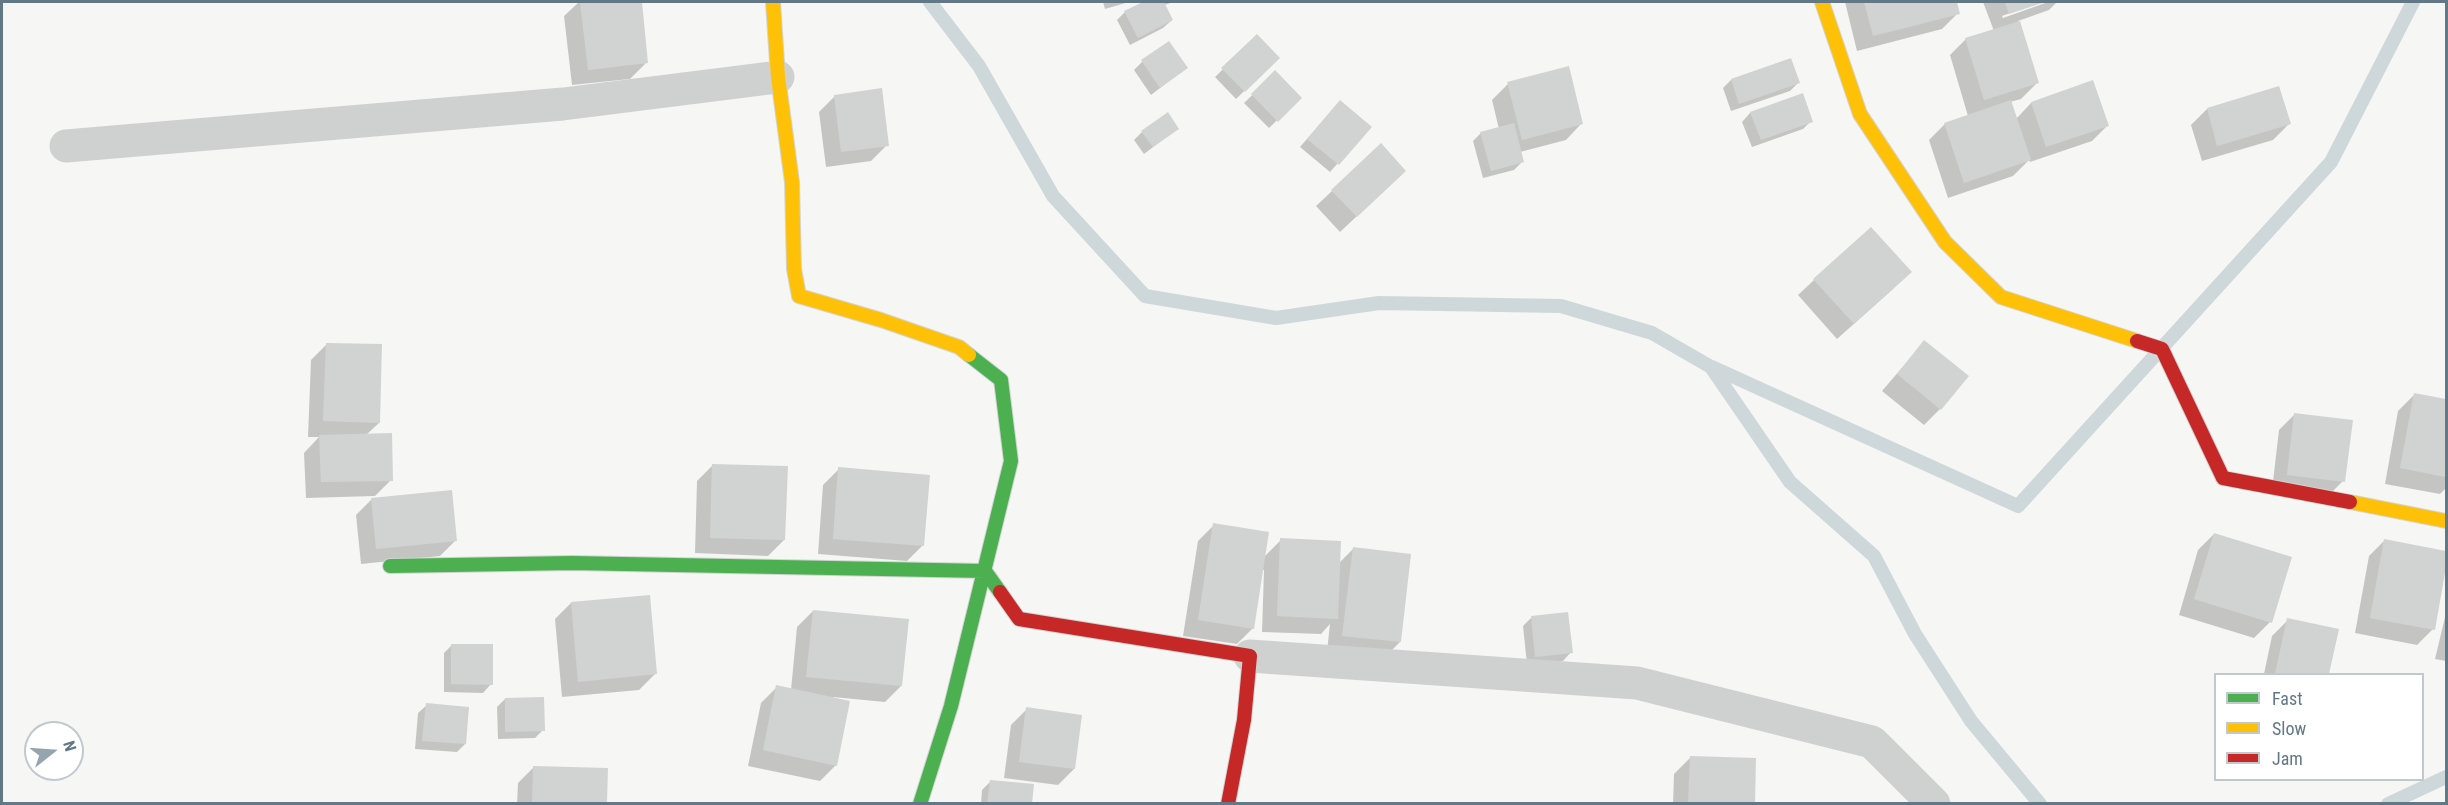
<!DOCTYPE html>
<style>
body{margin:0}
#map{position:relative;width:2448px;height:805px;overflow:hidden;background:#f6f6f4;font-family:"Roboto Condensed",sans-serif}
canvas{display:block}
.frame{position:absolute;inset:0;border:3px solid #637887;pointer-events:none}
.legend{position:absolute;left:2214px;top:673px;width:210px;height:108px;box-sizing:border-box;background:#fff;border:2px solid #c1c9cf;margin:0;padding:8px 10px;list-style:none;font-size:18px;color:#637887}
.legend li{display:flex;align-items:center;gap:12px;height:30px}
.legend b{width:30px;border:2px solid #c1c9cf}
.north{position:absolute;left:24px;top:721px;width:60px;height:60px;box-sizing:border-box;background:#fff;border:2px solid #c1c9cf;border-radius:50%;rotate:73deg;font-size:16px;font-weight:700;line-height:24px;text-align:center;color:#637887}
.north::after{content:'';display:block;margin:auto;width:21px;height:27px;background:#96a4ad;clip-path:polygon(50% 0,100% 100%,50% 72%,0 100%)}
</style>
<div id="map">
<canvas width="2448" height="805"></canvas>
<div class="frame"></div>
<ul class="legend">
<li><b style="height:8px;background:#4caf50"></b>Fast</li>
<li><b style="height:8px;background:#ffc107"></b>Slow</li>
<li><b style="height:8px;background:#c62828"></b>Jam</li>
</ul>
<div class="north">N</div>
</div>
<script>
const ctx = document.querySelector('canvas').getContext('2d');
ctx.lineJoin = 'round';
function fill(path, color) {
  ctx.fillStyle = color;
  ctx.fill(path, 'evenodd');
}
function trace(path, color, width, dash) {
  ctx.strokeStyle = color;
  ctx.lineWidth = width;
  ctx.lineCap = dash ? 'butt' : 'round';
  ctx.setLineDash(dash || []);
  ctx.stroke(path);
}
fill(new Path2D(`
 M579,2H640L646,63L630,79L572,85L564,16Z
 M1103,2H1129L1105,9Z
 M1146,2H1174L1164,5L1172,20L1163,28L1130,45L1117,20L1125,12Z
 M1845,2H1955L1958,13L1942,29L1857,51Z
 M1983,2H2041L2002,16L2003,18L2048,2H2057L2049,10L2018,21L2037,83L2021,99L2010,102L2016,119L2031,103L2092,82L2108,125L2092,141L2030,162L2029,160L2013,176L1948,198L1929,140L1945,124L1968,116L1950,55L1966,39L1994,31Z
 M1257,36L1278,58L1236,99L1215,77Z
 M1142,62L1186,68L1151,95L1134,70Z
 M1275,73L1300,98L1269,128L1244,103Z
 M1731,80L1798,83L1790,91L1731,111L1723,88Z
 M1508,84L1581,124L1566,140L1520,152L1522,162L1514,170L1483,178L1473,141L1481,133L1499,129L1492,100Z
 M1802,95L1811,121L1803,129L1752,147L1742,122L1750,113Z
 M835,96L887,145L871,161L826,167L819,112Z
 M2207,109L2289,124L2273,140L2202,161L2191,125Z
 M1332,110L1370,127L1330,172L1300,147Z
 M1178,128L1144,154L1134,140L1142,132Z
 M1388,187L1340,232L1316,206L1332,191Z
 M1814,280L1894,288L1837,339L1798,295Z
 M1924,342L1940,409L1924,425L1882,391Z
 M327,344L379,423L366,435L391,480L375,496L306,498L304,453L319,437H308L311,360Z
 M2414,395L2446,401V488L2440,494L2385,484L2398,411Z
 M2295,414L2343,481L2327,497L2272,490L2279,430Z
 M713,465L784,540L768,556L695,553L697,481Z
 M839,469L923,545L907,561L818,554L823,485Z
 M372,499L456,540L440,556L361,564L356,515Z
 M1214,525L1264,557L1281,540L1339,563L1353,549L1400,642L1384,658L1327,651L1330,624L1321,634L1262,632L1264,570H1262L1253,628L1237,644L1183,636L1198,541Z
 M2214,534L2270,622L2254,638L2179,615L2198,550Z
 M2385,540L2446,552L2433,629L2417,645L2355,633L2369,556Z
 M571,603L655,674L639,690L562,697L555,619Z
 M813,611L901,686L885,702L833,697L836,765L820,781L748,766L761,703L777,687L791,690L797,627Z
 M2446,613V661L2435,659Z
 M1531,618L1571,652L1563,661L1527,664L1523,626Z
 M2288,620L2337,630L2328,674H2264L2272,636Z
 M452,645L491,684L483,693L444,692V653Z
 M505,699L543,730L535,738L498,739L497,707Z
 M427,705L465,744L457,752L415,749L418,713Z
 M1027,709L1074,769L1058,785L1004,778L1011,725Z
 M1690,758L1753,804H1673L1674,774Z
 M534,767L605,804H517L518,783Z
 M990,782L1030,804H981L982,790Z`), '#0003');
trace(new Path2D(`
 M930,2L979,66L1053,196L1145,296L1276,318L1379,303L1561,306L1652,333L1711,367L1790,482L1874,556L1915,634L1971,721L2040,804
 M1712,367L2018,506L2331,162L2413,2
 M2388,804L2446,777`), '#ced7d9', 14);
fill(new Path2D(`
 M580,2H642L648,63L588,70Z
 M1143,2H1164L1173,20L1138,38L1124,11Z
 M1864,2H1957L1960,14L1873,36Z
 M2005,2H2045L2009,14Z
 M2020,21L2039,83L1984,100L1965,38Z
 M1257,34L1280,58L1245,92L1221,68Z
 M1169,41L1188,68L1160,88L1141,60Z
 M1791,58L1800,83L1739,104L1731,79Z
 M1569,66L1583,124L1522,140L1507,82Z
 M1275,70L1302,98L1278,122L1251,94Z
 M2093,80L2109,126L2046,147L2031,102Z
 M2279,86L2291,124L2217,146L2207,108Z
 M882,88L889,146L841,152L834,95Z
 M1803,93L1813,122L1761,140L1750,112Z
 M1340,100L1372,127L1339,165L1307,139Z
 M2011,100L2031,160L1964,183L1944,123Z
 M1168,112L1179,129L1153,147L1141,131Z
 M1514,123L1524,162L1491,171L1480,132Z
 M1381,143L1406,171L1357,217L1331,190Z
 M1871,227L1912,272L1854,324L1813,279Z
 M1924,340L1969,376L1941,410L1897,374Z
 M326,343L382,344L380,423L323,421Z
 M2414,393L2446,399V477L2400,468Z
 M2294,413L2353,420L2345,482L2287,475Z
 M392,433L393,481L321,482L319,435Z
 M712,464L788,466L785,540L710,538Z
 M838,467L930,475L924,546L833,539Z
 M452,490L457,541L376,549L371,498Z
 M1213,523L1269,532L1254,629L1198,620Z
 M2214,533L2292,557L2272,623L2194,599Z
 M1280,538L1341,541L1338,619L1277,616Z
 M2384,539L2446,551V567L2435,630L2370,618Z
 M1353,547L1411,554L1401,642L1342,636Z
 M650,595L657,674L578,682L571,602Z
 M813,610L909,619L902,686L806,677Z
 M1568,612L1573,653L1535,657L1531,616Z
 M2287,618L2339,629L2329,674H2275Z
 M451,644H493V685L451,684Z
 M776,685L850,701L837,766L763,750Z
 M544,697L545,731L505,732V698Z
 M426,703L469,707L466,744L422,741Z
 M1026,707L1082,715L1075,769L1019,762Z
 M1690,756L1756,758L1755,804H1688Z
 M533,766L608,768L607,804H532Z
 M990,780L1034,784L1032,804H987Z`), '#d1d2d2');
const fast = new Path2D(`
 M390,566L572,563L985,571L1000,592
 M920,804L951,706L1011,461L1001,380L969,355`);
const slow = new Path2D(`
 M773,2L778,77L792,182L794,269L799,296L881,320L959,347L969,355
 M1822,2L1860,114L1945,242L2001,297L2137,341
 M2350,502L2446,521`);
const jam = new Path2D(`
 M2137,341L2162,349L2223,478L2350,502
 M1000,592L1019,619L1250,656L1244,720L1228,804`);
trace(fast, '#d2d4d4', 16);
trace(slow, '#d2d4d4', 16);
trace(jam, '#d2d4d4', 16);
trace(new Path2D(`
 M66,146L563,104L778,77
 M1250,656L1637,683L1872,742L1934,804`), '#cfd1d1', 33);
trace(fast, '#4caf50', 14);
trace(slow, '#ffc107', 14);
trace(jam, '#c62828', 14);
</script>
